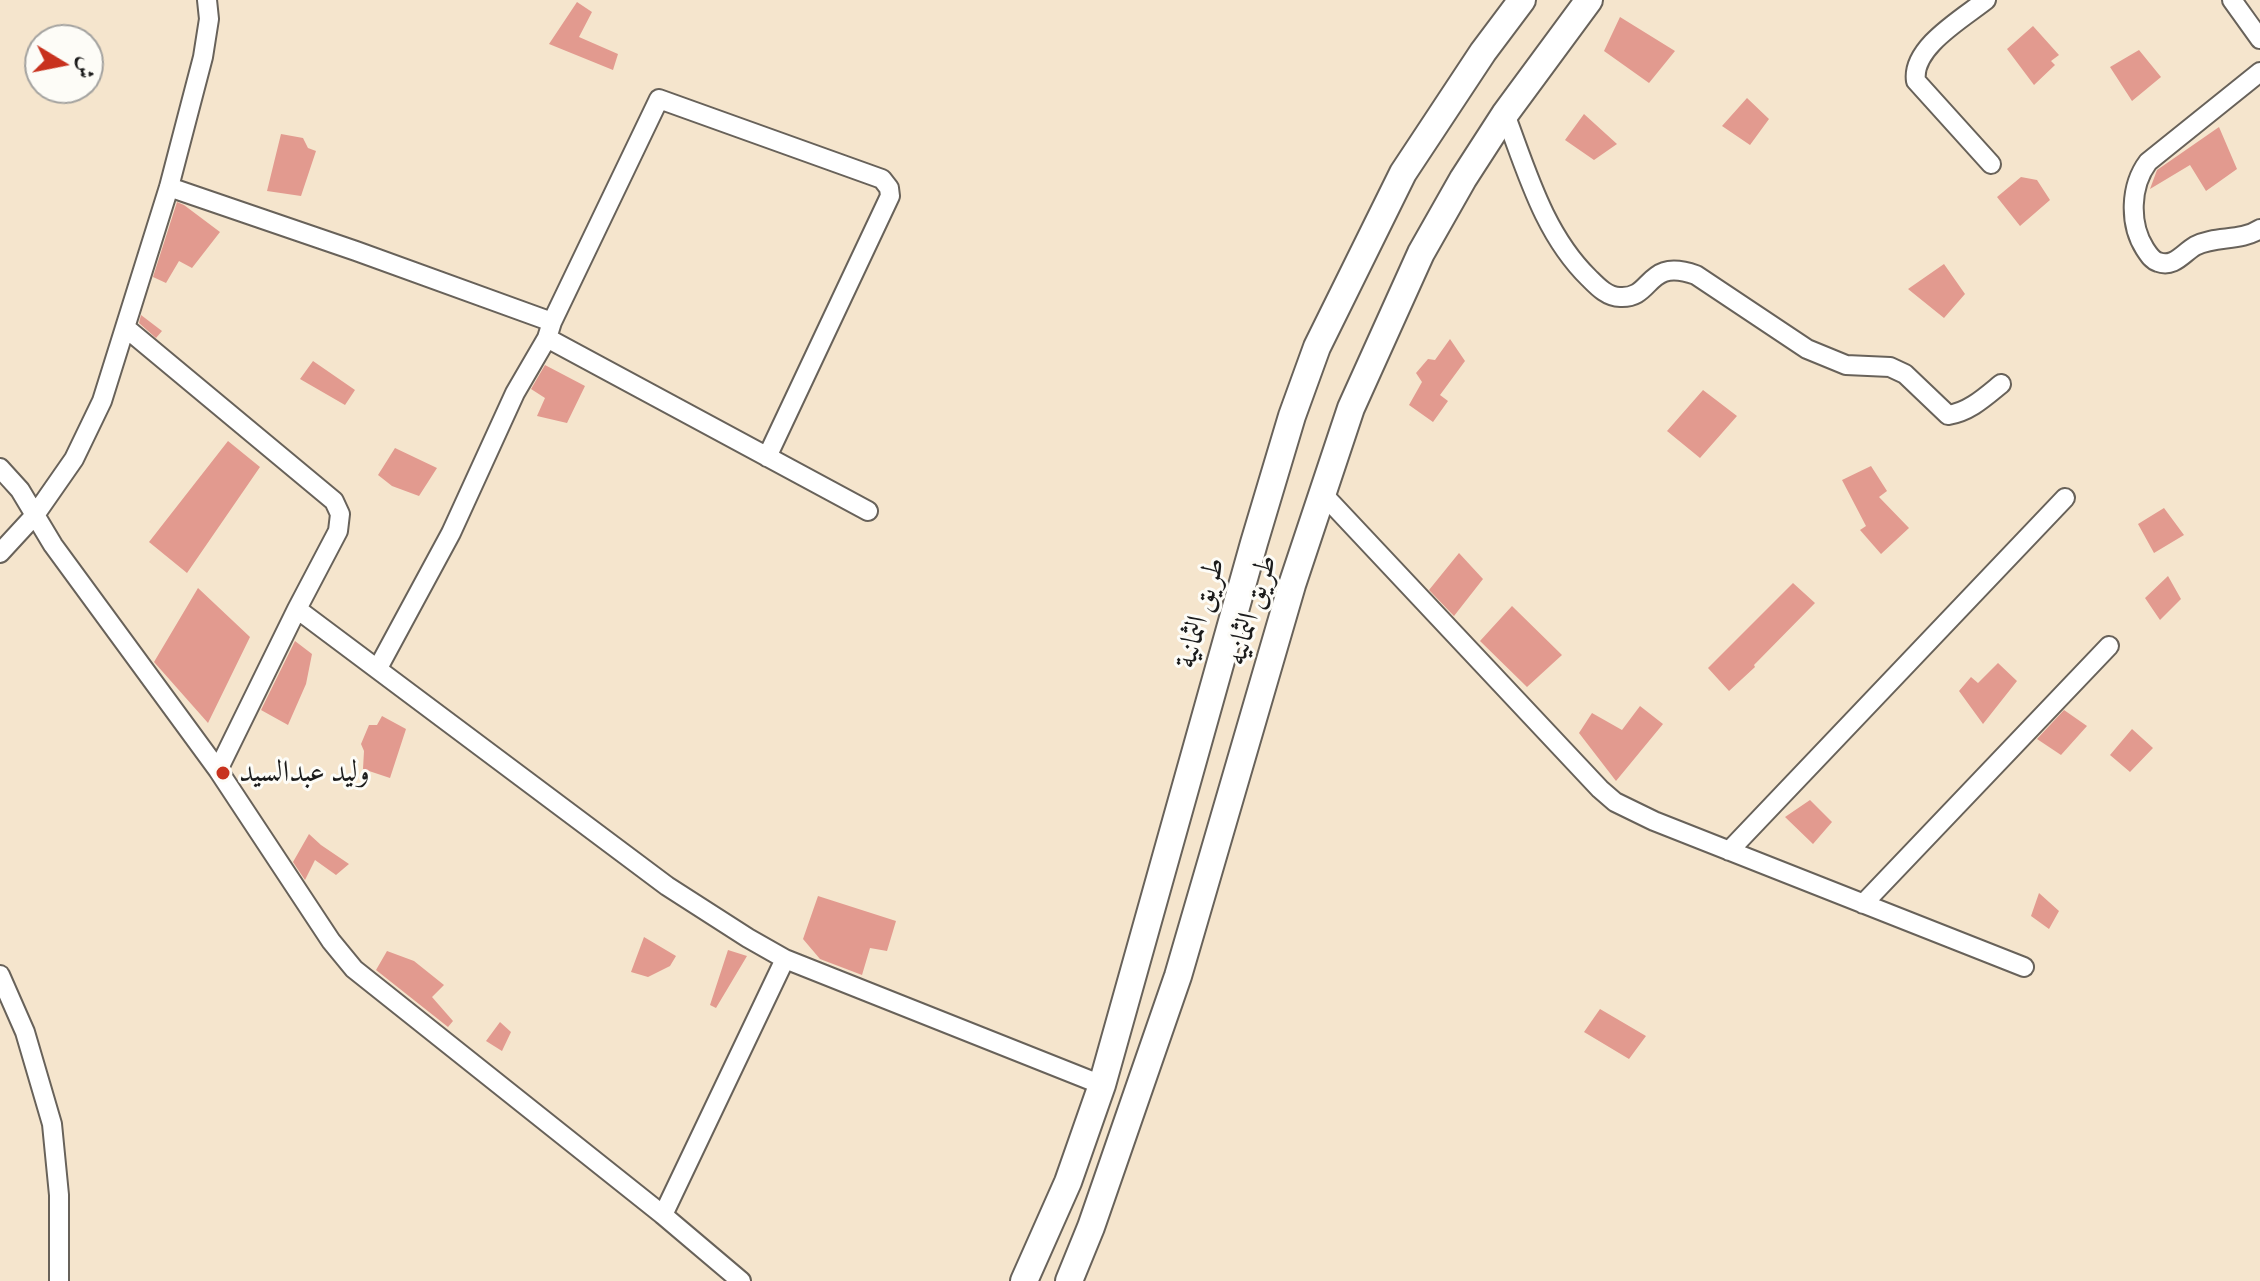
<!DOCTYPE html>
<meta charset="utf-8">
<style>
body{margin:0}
#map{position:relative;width:2260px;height:1281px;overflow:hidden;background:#f5e5cd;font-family:"EB Garamond",Amiri,serif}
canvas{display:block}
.north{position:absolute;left:24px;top:24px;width:80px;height:80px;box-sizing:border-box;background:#fdfcf7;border:2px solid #a3a29f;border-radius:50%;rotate:100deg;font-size:22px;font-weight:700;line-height:32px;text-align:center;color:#1c1c1c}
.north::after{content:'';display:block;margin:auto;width:28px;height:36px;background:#c8321e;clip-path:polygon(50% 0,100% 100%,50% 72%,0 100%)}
</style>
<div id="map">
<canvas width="2260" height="1281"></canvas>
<div class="north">ش</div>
</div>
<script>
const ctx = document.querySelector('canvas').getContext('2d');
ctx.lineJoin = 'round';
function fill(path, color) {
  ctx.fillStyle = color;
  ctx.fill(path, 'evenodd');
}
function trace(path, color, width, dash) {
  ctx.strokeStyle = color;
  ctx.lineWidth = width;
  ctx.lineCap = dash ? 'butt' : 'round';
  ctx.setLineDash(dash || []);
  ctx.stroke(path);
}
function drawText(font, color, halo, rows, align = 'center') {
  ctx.font = font + ' "EB Garamond",Amiri,serif';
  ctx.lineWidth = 6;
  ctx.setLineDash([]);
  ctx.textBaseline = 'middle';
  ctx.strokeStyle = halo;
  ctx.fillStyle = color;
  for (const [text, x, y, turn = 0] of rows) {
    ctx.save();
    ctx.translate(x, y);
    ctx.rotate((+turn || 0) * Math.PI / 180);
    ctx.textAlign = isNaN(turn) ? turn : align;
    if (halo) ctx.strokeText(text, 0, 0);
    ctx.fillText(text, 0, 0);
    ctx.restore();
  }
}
fill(new Path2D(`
 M577,2L592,12L579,37L618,54L613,70L549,44Z
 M1620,17L1675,51L1649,83L1604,51Z
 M2033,26L2059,55L2051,61L2055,65L2034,85L2007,49Z
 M2139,50L2161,77L2132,101L2110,67Z
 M1747,98L1769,119L1750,145L1722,126Z
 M1584,114L1617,144L1594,160L1565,140Z
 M2219,127L2237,169L2206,191L2190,165L2150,189L2157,170Z
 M281,134L303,138L308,148L316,151L301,196L267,191Z
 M2021,177L2037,180L2050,200L2020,226L1997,197Z
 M177,202L184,205L220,232L192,268L179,261L166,283L153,277Z
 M1944,264L1965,294L1944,318L1908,289Z
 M141,315L162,331L156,338L139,323Z
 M1450,339L1465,361L1440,395L1448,401L1433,422L1409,405L1422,382L1416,373L1428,359L1435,360Z
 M313,361L355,390L345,405L300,379Z
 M545,365L585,386L567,423L537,416L545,398L531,389Z
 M1703,390L1737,416L1700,458L1667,431Z
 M228,441L260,467L187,573L149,542Z
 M395,448L437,468L419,496L392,486L378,475Z
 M1871,466L1887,491L1879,497L1909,528L1881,554L1860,530L1866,526L1842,480Z
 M2164,508L2184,535L2154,553L2138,524Z
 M1459,553L1483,579L1454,616L1429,590Z
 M2168,576L2181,599L2160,620L2145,598Z
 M1793,583L1815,603L1754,665L1755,667L1729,691L1708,668Z
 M198,588L250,637L208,723L154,662Z
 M1512,606L1562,655L1527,687L1480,641Z
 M295,641L312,654L306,684L288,725L261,710Z
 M1998,663L2017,681L1983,724L1959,691L1971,677L1978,683Z
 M1640,706L1663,724L1616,781L1579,733L1592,713L1622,730Z
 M2064,710L2087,726L2061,755L2037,739Z
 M382,716L406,729L390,778L363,769L364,751L361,744L369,725H377Z
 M2132,729L2153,748L2130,772L2110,755Z
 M1810,800L1832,822L1813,844L1785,817Z
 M309,834L321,845L349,864L336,875L315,860L305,880L293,862Z
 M2039,893L2059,911L2049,929L2031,916Z
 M818,896L896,921L887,951L870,948L862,975L820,959L803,939Z
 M644,937L676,956L670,966L648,977L631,972Z
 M728,950L747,956L716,1008L710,1005Z
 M387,951L414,961L444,985L432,997L453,1021L448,1027L376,970Z
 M1600,1009L1646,1036L1629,1059L1584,1032Z
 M500,1022L511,1032L502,1051L486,1041Z`), '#e29a8f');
const street = new Path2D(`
 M1986,0C1962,19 1911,48 1916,81L1991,164
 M2232,0L2260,39
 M2260,72L2148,162C2130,186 2129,224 2145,249C2149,255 2152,260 2158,262C2174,268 2183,253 2195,246C2216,235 2240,242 2260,229
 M1505,114C1527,172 1544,234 1589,278C1597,286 1607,297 1620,297C1654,299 1645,257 1696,275L1807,349L1846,365L1890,367L1905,374L1948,415C1969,412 1985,397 2001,384
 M169,187L356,251L552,322L547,338L515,393L451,533L378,668
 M552,322L659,99L882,179L889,188L890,196L767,457
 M126,328L334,501L340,514L338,531L297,609
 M547,338L868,511
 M0,468L20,490L53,545L218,770L331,941L354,969L663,1215L741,1281
 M1321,492L1600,789L1615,802L1654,821L2024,967
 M0,553L35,515L74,459L102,401L169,187L203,57L209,19L207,0
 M218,770L297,609L667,886L748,938L785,959L1102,1085
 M1729,851L2065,498
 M1863,904L2109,646
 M0,975L25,1032L52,1124L59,1195V1281
 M663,1215L785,959`);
const secondary = new Path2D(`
 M1024,1281L1068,1182L1102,1085L1254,543L1292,416L1317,347L1403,173L1483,52L1522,0
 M1069,1281L1091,1227L1178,976L1292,585L1351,408L1421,253L1463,179L1505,114L1589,0`);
trace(street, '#68625a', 22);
trace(secondary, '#68625a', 30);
trace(street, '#fff', 18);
trace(secondary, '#fff', 26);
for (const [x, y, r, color] of [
 [223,773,8,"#c8321e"]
]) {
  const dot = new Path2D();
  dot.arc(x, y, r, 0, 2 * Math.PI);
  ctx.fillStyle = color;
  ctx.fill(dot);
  trace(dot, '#fdfcf7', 3);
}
drawText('30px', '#1c1c1c', '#fdfcf7', [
 ["طريق الثمانيه",1252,610,-73],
 ["طريق الثمانية",1201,613,-74]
]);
drawText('30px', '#1c1c1c', '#fdfcf7', [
 ["وليد عبدالسيد",239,773]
], 'left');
</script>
